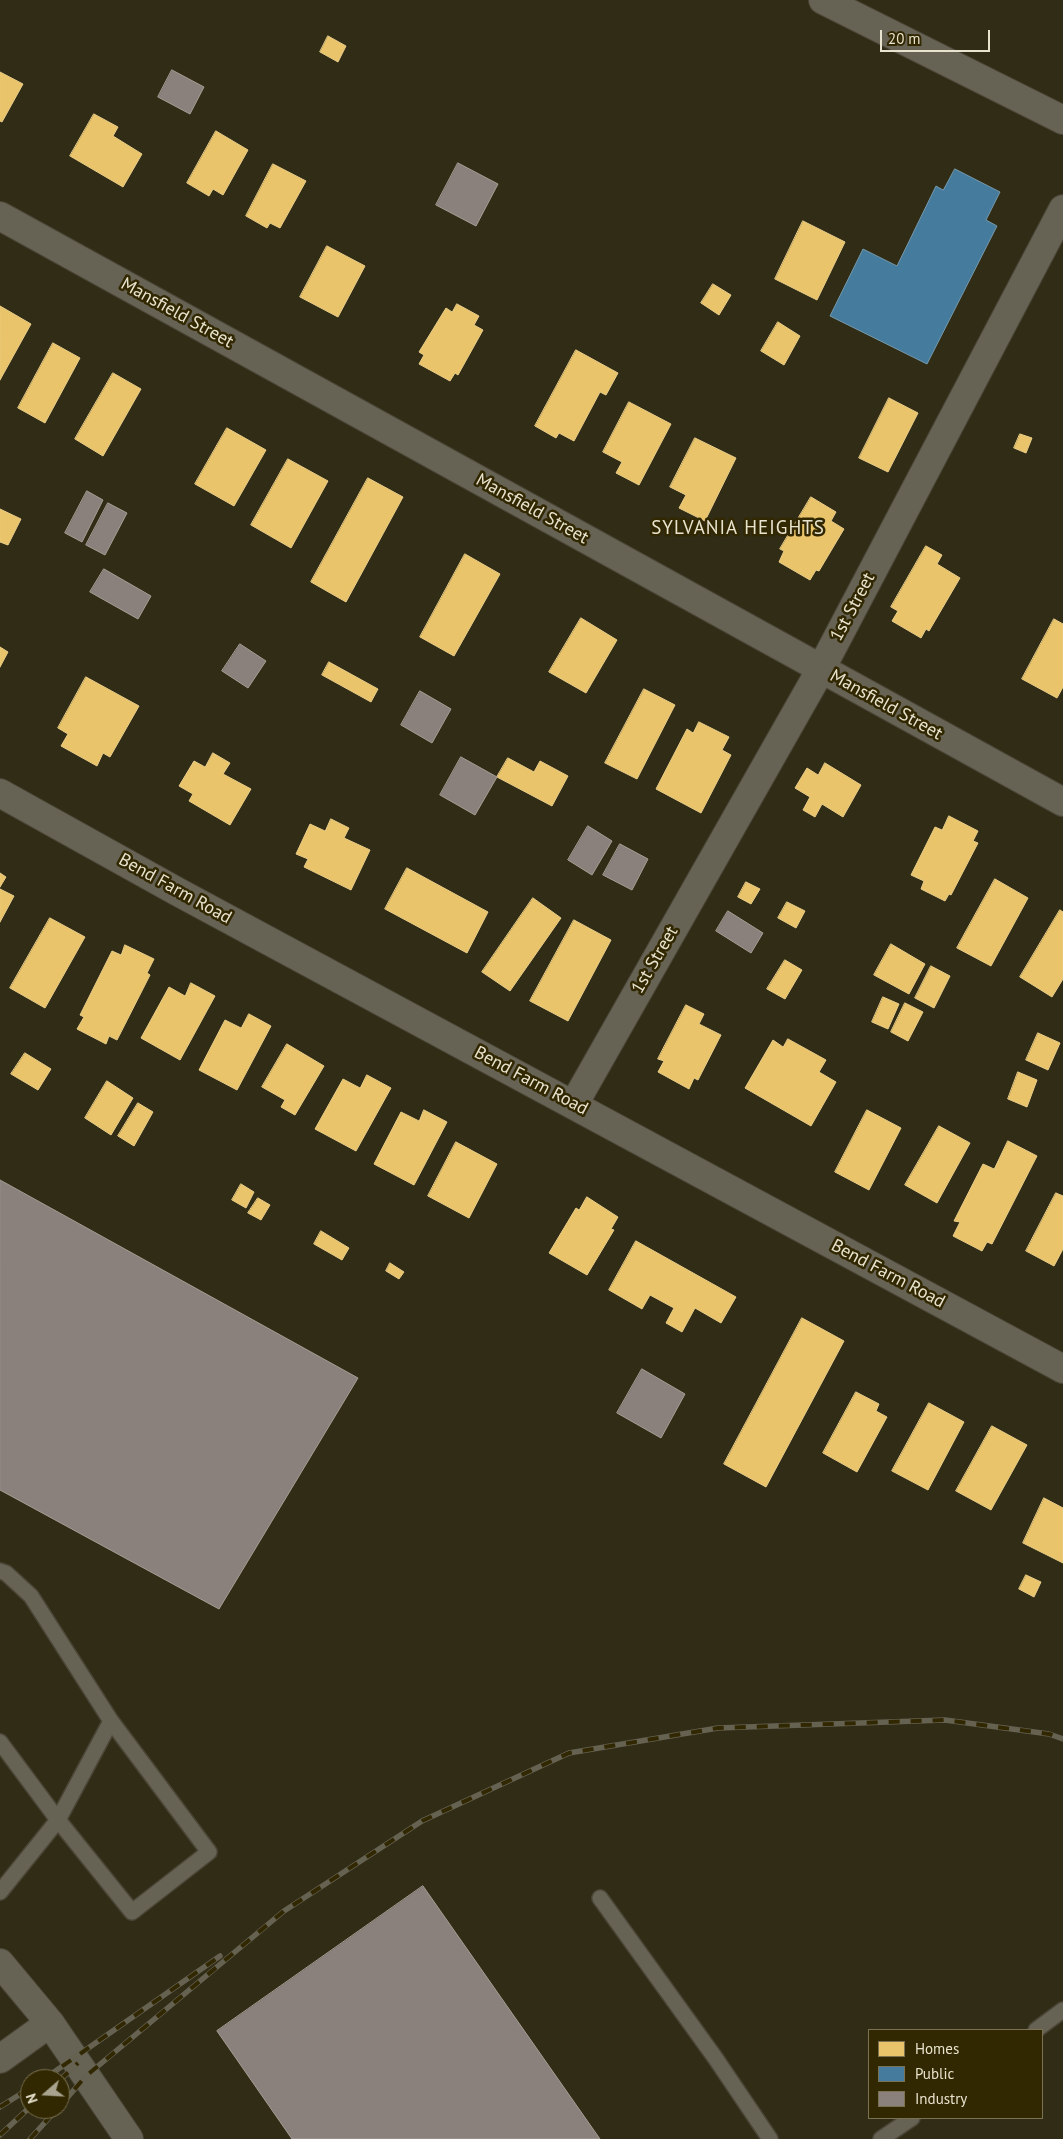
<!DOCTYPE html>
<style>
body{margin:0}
#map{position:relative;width:1063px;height:2139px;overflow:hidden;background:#312c16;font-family:"PT Sans",sans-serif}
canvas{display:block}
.legend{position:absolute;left:868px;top:2029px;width:175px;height:90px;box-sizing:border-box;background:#312700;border:1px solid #7a7252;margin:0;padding:6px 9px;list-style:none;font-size:15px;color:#e8e3ce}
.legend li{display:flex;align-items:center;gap:10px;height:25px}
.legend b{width:25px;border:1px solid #7a7252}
.north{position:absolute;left:20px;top:2069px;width:50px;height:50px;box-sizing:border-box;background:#312700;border:1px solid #7a7252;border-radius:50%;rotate:251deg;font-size:14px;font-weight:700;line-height:20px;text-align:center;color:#e8e3ce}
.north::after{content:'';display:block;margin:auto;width:18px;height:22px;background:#a8a38e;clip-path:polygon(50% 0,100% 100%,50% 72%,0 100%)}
.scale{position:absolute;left:880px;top:30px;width:110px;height:22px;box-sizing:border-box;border:2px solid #e8e3ce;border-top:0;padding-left:6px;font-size:15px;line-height:18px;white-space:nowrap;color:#e8e3ce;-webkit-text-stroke:4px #312700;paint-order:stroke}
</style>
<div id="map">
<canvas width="1063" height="2139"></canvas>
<ul class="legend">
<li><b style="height:14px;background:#e9c46a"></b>Homes</li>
<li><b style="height:14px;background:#457b9d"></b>Public</li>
<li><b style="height:14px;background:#8a817c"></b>Industry</li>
</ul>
<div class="north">N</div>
<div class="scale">20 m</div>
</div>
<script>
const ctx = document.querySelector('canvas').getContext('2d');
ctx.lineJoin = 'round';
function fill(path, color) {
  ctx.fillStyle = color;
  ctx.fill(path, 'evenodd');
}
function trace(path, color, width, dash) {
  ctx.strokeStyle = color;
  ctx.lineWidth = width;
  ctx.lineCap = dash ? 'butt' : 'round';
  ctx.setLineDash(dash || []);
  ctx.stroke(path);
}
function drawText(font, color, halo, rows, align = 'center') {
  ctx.font = font + ' "PT Sans",sans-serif';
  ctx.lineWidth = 5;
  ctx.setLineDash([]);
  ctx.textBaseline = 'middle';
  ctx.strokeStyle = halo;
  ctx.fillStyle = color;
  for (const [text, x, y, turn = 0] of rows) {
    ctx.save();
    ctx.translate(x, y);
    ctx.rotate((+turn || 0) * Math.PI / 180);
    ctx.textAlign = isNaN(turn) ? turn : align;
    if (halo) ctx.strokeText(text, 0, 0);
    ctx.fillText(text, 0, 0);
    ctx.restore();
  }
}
const homes = new Path2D(`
 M328,36L346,46L338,62L320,52Z
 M0,72L23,84L2,122L0,121Z
 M94,114L118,127L113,136L142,154L123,187L70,156Z
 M216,131L248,150L223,195L213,189L209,196L187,183Z
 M273,164L306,181L280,228L270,223L267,228L246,216Z
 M803,221L845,242L817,300L775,279Z
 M327,246L365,266L338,317L300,297Z
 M713,284L731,295L719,315L701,303Z
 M457,304L479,316L474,325L483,330L458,375L455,373L450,381L419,364L424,355L419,352L446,308L452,312Z
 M0,306L31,324L0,380Z
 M778,322L800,336L784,365L761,351Z
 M53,343L80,358L45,423L18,408Z
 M576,350L618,373L606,395L600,392L574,441L559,433L556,438L535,426Z
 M113,373L141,389L103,456L75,439Z
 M889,398L918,413L888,472L859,458Z
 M629,402L671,424L639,485L616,473L622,462L603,452Z
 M227,428L266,450L234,506L195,484Z
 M1020,434L1032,438L1026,453L1014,448Z
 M695,438L736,458L705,521L679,508L686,495L670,487Z
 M288,459L328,481L291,548L251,525Z
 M368,478L403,497L346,602L311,582Z
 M811,497L836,512L831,521L844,529L819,571L816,570L810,580L779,562L784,551L780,549Z
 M0,509L21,519L8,545L0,542Z
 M926,546L942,555L937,564L960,578L929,631L926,629L921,638L892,621L898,611L891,607Z
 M465,554L500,574L454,656L420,637Z
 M581,618L617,640L586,693L549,672Z
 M1054,619L1063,624V687L1057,698L1022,679Z
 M0,647L8,652L0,667Z
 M329,662L378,689L371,702L322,675Z
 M86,677L139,706L110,757L103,753L97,766L61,746L68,734L58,728Z
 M644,689L675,705L637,779L605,763Z
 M699,722L729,737L722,750L731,755L701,813L656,789L687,729L693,733Z
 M213,753L230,763L223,774L251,789L230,825L189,801L193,794L179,786L194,761L205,767Z
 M508,758L534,772L540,761L568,776L552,806L497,777Z
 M825,763L861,785L843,817L822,804L815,817L803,810L810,797L795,788L807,768L818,775Z
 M949,816L978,831L973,841L978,843L951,895L949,894L945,901L921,889L924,881L911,875L935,827L942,830Z
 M331,819L349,828L344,838L370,850L351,890L304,867L308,859L296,854L310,824L325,831Z
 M407,868L488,912L467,953L385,909Z
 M0,873L6,877L0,887Z
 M995,879L1028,898L991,966L957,948Z
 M746,882L760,889L751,904L738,897Z
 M0,889L14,896L0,922Z
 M533,898L561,918L510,991L482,972Z
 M787,902L805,911L796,928L778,918Z
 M1060,910L1063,912V979L1052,997L1020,977Z
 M50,918L85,937L45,1008L10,988Z
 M574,920L611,940L568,1021L530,1001Z
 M891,944L925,964L909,994L874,975Z
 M125,945L154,959L147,973L150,975L117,1040L109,1036L106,1044L77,1029L84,1017L80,1015L112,951L121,955Z
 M785,960L802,970L785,999L767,989Z
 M931,966L950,976L934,1008L915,998Z
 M191,983L215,996L180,1060L141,1038L169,987L185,996Z
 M883,997L899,1004L888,1029L872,1022Z
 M905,1003L923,1012L908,1041L891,1032Z
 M686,1005L704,1014L699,1024L721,1035L698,1080L694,1078L689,1089L658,1072L664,1061L658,1059Z
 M249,1014L271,1026L237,1090L199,1070L225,1020L241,1028Z
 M1038,1033L1060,1043L1048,1070L1026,1060Z
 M788,1039L826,1060L819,1072L836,1082L811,1126L745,1088L773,1040L783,1047Z
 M287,1044L324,1066L295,1115L281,1107L285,1100L262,1087Z
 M25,1053L51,1069L38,1090L11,1074Z
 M1018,1072L1037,1080L1027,1107L1008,1099Z
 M367,1075L391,1088L356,1151L315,1129L343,1079L360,1088Z
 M107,1081L133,1098L111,1135L85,1118Z
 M138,1103L153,1112L134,1146L118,1136Z
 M424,1110L447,1122L414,1185L374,1164L401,1112L419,1121Z
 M867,1110L901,1128L869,1190L835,1172Z
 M939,1126L970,1143L937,1203L905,1185Z
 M1008,1141L1037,1156L992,1244L987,1242L982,1251L953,1236L960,1222L954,1221L983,1164L994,1169Z
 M456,1142L497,1164L469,1218L428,1196Z
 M241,1184L254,1192L246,1208L232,1200Z
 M1056,1193L1063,1196V1249L1054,1266L1026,1251Z
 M587,1197L618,1217L611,1229L614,1230L587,1275L549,1253L576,1208L579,1210Z
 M258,1198L270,1205L261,1220L248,1213Z
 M321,1231L349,1248L342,1260L314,1244Z
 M636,1241L736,1297L721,1323L695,1308L682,1332L666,1323L674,1308L650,1295L642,1309L609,1290Z
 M390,1263L404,1272L399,1279L386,1271Z
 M802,1318L844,1341L766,1487L724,1464Z
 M856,1392L879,1404L876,1411L887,1417L857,1472L823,1453Z
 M929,1403L964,1422L928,1490L892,1471Z
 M992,1426L1027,1445L991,1510L956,1491Z
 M1044,1498L1063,1508V1563L1023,1543Z
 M1026,1575L1041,1582L1034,1597L1019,1589Z`);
fill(homes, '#e9c46a');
trace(homes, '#e9cd88', 1);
const public = new Path2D(`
 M955,169L1000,192L986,220L997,226L927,364L830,316L863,249L897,266L936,186L943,190Z`);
fill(public, '#457b9d');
trace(public, '#769aac', 1);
const industry = new Path2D(`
 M172,70L204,87L190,114L158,97Z
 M458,163L498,184L476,226L436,205Z
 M87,491L103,500L82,542L65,533Z
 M108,503L127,513L105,555L86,545Z
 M104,569L151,596L138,619L90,592Z
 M240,644L266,661L248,688L222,671Z
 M420,691L451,709L432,743L401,725Z
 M461,757L497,777L475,815L440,795Z
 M588,826L612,841L592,875L568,860Z
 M620,844L648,859L632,890L603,875Z
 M728,911L763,933L751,953L716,931Z
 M0,1180L358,1378L219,1609L0,1490Z
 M642,1369L685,1394L661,1438L617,1413Z
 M423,1886L600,2139H292L217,2031Z`);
fill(industry, '#8a817c');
trace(industry, '#a69e95', 1);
const service = new Path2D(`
 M0,1571L6,1573L31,1596L111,1721L209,1852L132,1912L58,1820L0,1742
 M0,1892L58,1820L111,1721
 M600,1898L716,2059L770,2139
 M1036,2030L1063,2010
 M881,2139L912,2118`);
const minor = new Path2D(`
 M823,0L1063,120
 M0,216L1063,802
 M0,793L178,892L1063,1369
 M574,1104L821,669L1063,209
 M0,1963L50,2023L129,2139
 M0,2059L50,2023`);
trace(service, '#4a4536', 18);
trace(minor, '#4a4536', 30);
trace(service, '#676354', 15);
trace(minor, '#676354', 28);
const rail = new Path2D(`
 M44,2079L220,1956
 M60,2080L78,2063
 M60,2106L86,2076L284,1911L422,1821L569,1753L718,1728L945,1720L1049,1734L1063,1739
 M0,2107L30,2088
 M0,2135L30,2107
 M30,2139L57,2109`);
trace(rail, '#656252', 5.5);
trace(rail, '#312700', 4, [11]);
drawText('18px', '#e8e3ce', '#312700', [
 ["Mansfield Street",177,313,29],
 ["Mansfield Street",532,509,29],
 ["1st Street",853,607,-62],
 ["Mansfield Street",886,705,29],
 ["Bend Farm Road",175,889,29],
 ["1st Street",655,960,-60],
 ["Bend Farm Road",531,1081,28],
 ["Bend Farm Road",888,1274,28]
]);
ctx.letterSpacing = '1px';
drawText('19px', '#e8e3ce', '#312700', [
 ["SYLVANIA HEIGHTS",738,529]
]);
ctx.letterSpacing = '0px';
</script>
